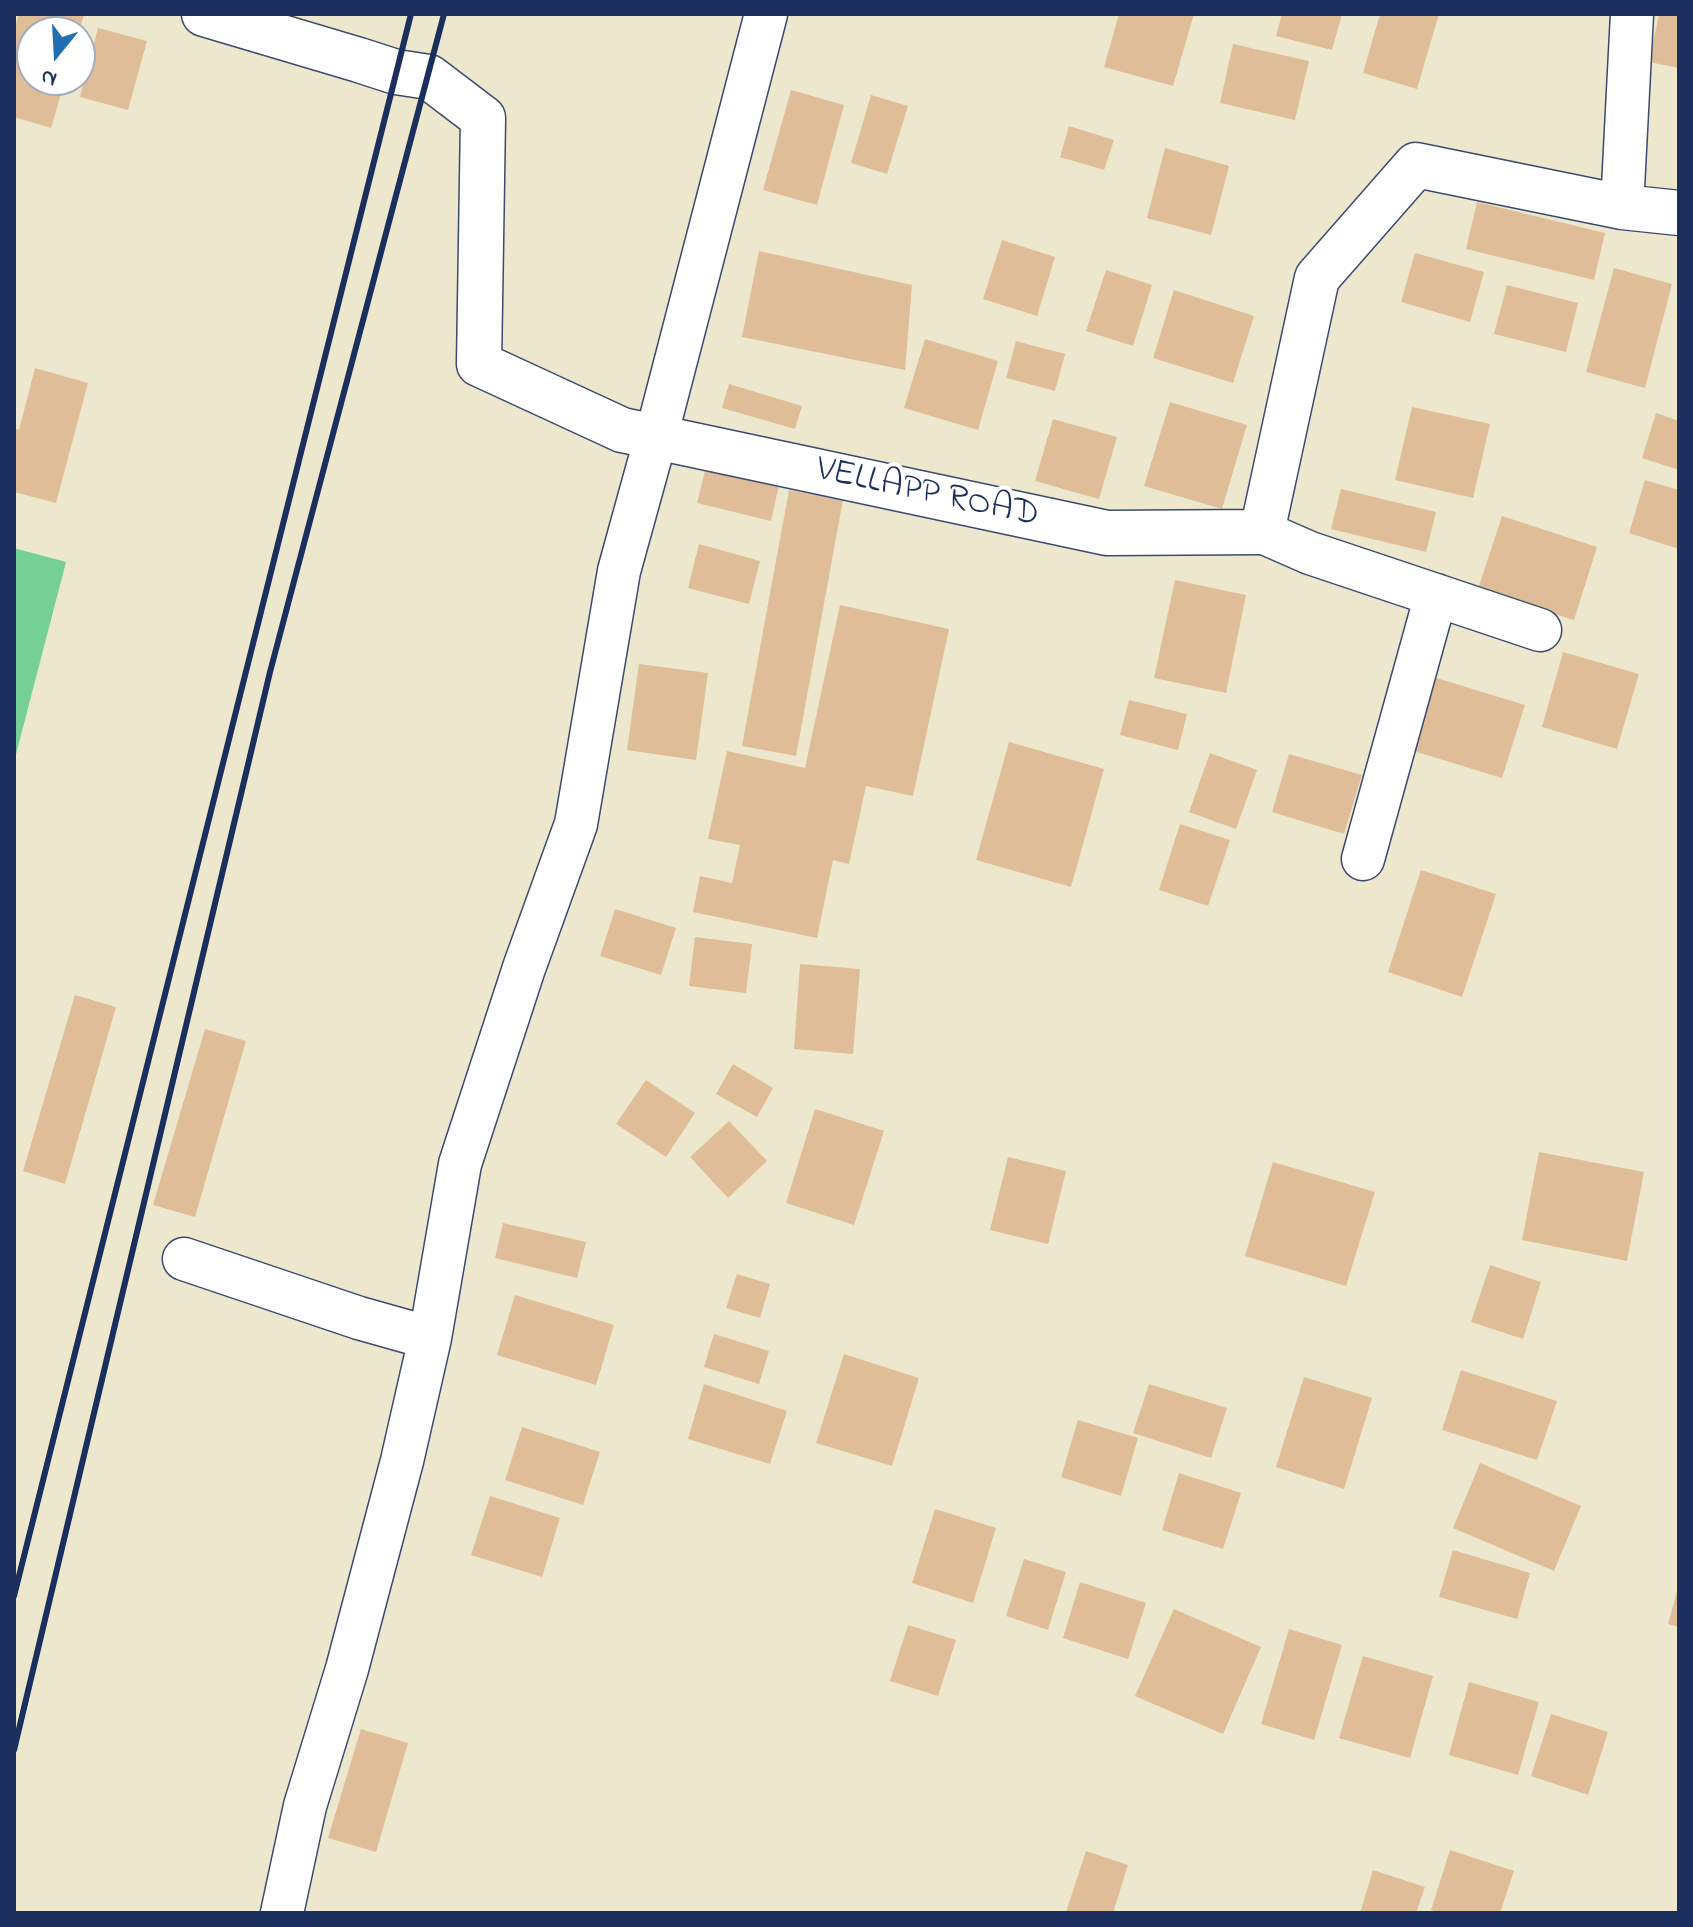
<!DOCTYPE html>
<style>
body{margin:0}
#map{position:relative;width:1693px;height:1927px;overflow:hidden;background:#ede8cd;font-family:"Indie Flower",sans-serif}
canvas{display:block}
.frame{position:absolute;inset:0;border:16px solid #1b2f5e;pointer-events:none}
.north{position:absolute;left:16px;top:16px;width:80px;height:80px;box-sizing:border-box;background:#fff;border:2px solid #a4acbf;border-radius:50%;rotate:198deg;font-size:22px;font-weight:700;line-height:32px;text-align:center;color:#1b2f5e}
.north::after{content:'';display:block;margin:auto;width:28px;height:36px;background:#1f6fb2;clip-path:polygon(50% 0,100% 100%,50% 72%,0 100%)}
</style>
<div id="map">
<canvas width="1693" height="1927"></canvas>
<div class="frame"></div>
<div class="north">N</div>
</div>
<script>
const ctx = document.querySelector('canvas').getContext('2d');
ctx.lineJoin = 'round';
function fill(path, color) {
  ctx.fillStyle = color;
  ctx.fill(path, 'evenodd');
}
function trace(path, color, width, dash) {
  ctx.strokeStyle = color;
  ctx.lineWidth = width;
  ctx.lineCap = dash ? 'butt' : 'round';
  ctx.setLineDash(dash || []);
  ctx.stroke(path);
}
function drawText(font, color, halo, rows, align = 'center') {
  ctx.font = font + ' "Indie Flower",sans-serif';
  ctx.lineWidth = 8;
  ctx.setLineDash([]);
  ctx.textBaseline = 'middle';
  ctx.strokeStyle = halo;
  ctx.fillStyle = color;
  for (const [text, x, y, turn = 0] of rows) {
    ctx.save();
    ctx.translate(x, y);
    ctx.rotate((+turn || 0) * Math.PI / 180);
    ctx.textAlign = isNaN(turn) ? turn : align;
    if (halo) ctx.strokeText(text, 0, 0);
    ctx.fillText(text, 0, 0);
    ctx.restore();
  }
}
fill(new Path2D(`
 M14,548L66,562L14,762Z`), '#75d096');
fill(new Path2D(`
 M19,14H84L79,32H32V80H65L51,128L14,117V30Z
 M1119,14H1194L1173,86L1104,67Z
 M1282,14H1342L1332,50L1276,36Z
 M1380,14H1439L1417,89L1363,73Z
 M1659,14H1679V68L1649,62Z
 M98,28L147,41L128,110L80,97Z
 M1233,44L1309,61L1295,120L1220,103Z
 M791,90L844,105L817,205L763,190Z
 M871,95L908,106L887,174L851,163Z
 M1069,126L1114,140L1104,170L1060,157Z
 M1165,148L1229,166L1211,235L1147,218Z
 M1477,202L1605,233L1594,280L1466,249Z
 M1002,240L1055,257L1037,316L983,299Z
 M759,251L912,285L905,370L742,337Z
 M1415,253L1484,272L1470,322L1401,302Z
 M1614,268L1672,284L1645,388L1586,372Z
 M1106,270L1152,285L1133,346L1086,331Z
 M1507,285L1578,303L1566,352L1494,334Z
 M1174,290L1254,316L1233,383L1153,358Z
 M925,339L998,361L978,430L904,408Z
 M1016,341L1065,354L1055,391L1006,378Z
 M35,368L88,383L56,503L14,492V428L19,430Z
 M729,384L802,406L795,429L722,408Z
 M1170,402L1247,425L1222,509L1144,486Z
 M1412,407L1490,424L1473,498L1395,480Z
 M1656,413L1679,421V470L1642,458Z
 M1053,419L1117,437L1099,499L1035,481Z
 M706,467L779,485L771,521L697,503Z
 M1645,480L1679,490V549L1629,533Z
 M1341,489L1436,512L1426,552L1331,529Z
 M789,490L843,500L796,756L742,746Z
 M1502,516L1597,547L1574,620L1478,589Z
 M699,544L760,561L749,604L688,588Z
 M1175,580L1246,595L1226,693L1154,678Z
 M840,605L949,629L913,796L866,786L849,864L833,860L817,938L693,912L700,876L732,883L740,845L708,839L727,751L805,768Z
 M1563,652L1639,674L1617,749L1542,727Z
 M639,664L708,673L696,760L627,750Z
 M1430,676L1525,705L1502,778L1407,749Z
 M1129,700L1187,714L1178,750L1120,735Z
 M1009,742L1104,769L1071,887L976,860Z
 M1210,753L1257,770L1236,829L1189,812Z
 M1289,754L1362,775L1344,834L1272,812Z
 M1180,824L1230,840L1208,906L1159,890Z
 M1421,870L1496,894L1462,997L1388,972Z
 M615,909L676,928L661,975L600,956Z
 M695,937L752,944L746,993L689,986Z
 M800,964L860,969L853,1054L794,1049Z
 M75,995L116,1007L65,1184L23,1171Z
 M205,1029L246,1041L195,1217L153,1205Z
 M733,1064L773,1088L757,1117L716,1094Z
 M646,1080L695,1113L666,1157L616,1124Z
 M815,1109L884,1131L854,1225L786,1203Z
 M729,1121L767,1161L728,1198L690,1157Z
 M1539,1152L1644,1172L1627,1261L1522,1240Z
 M1008,1157L1066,1171L1048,1244L990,1230Z
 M1273,1162L1375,1192L1346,1286L1245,1256Z
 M503,1223L586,1242L577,1278L495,1258Z
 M1490,1265L1541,1282L1523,1339L1471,1322Z
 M737,1274L770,1284L760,1318L726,1308Z
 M515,1295L614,1325L596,1385L497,1355Z
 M714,1334L769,1351L759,1384L704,1367Z
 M844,1354L919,1378L892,1466L816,1443Z
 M1461,1370L1557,1401L1537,1460L1442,1430Z
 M1304,1377L1372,1398L1344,1489L1276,1467Z
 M704,1384L787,1411L770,1464L688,1439Z
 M1149,1384L1227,1408L1211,1458L1133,1433Z
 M1078,1420L1138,1438L1121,1496L1061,1477Z
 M522,1427L600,1452L583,1505L505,1480Z
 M1480,1463L1581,1506L1554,1571L1453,1528Z
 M1179,1473L1241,1493L1223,1549L1162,1530Z
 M490,1496L560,1518L542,1577L471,1555Z
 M935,1509L996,1528L973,1603L912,1583Z
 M1453,1550L1530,1573L1517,1619L1439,1597Z
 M1024,1559L1066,1572L1048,1630L1006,1616Z
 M1080,1582L1146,1603L1128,1659L1063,1638Z
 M1678,1588H1679V1627L1668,1624Z
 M1174,1609L1261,1647L1223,1734L1135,1696Z
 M908,1625L956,1640L938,1696L890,1681Z
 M1289,1629L1342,1645L1314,1740L1261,1724Z
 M1363,1656L1433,1676L1410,1758L1339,1738Z
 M1469,1682L1539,1702L1518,1775L1449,1755Z
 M1551,1714L1608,1732L1588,1795L1531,1776Z
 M361,1729L408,1743L376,1852L328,1838Z
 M1450,1850L1514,1871L1500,1913H1441L1431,1910Z
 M1086,1851L1128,1865L1113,1913L1066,1912Z
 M1373,1870L1425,1887L1416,1913H1360Z`), '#dfbd99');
const street = new Path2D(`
 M1622,207L1632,14
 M1262,532L1310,553L1540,630
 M1363,859L1436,595
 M184,1259L359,1318L430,1338
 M282,1913L305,1806L347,1669L402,1461L430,1338L460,1164L524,968L576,824L619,571L656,437L766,14`);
const secondary = new Path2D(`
 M204,14L359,60L396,72L429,77L483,118L479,364L622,430L656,437L1107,533L1262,532L1317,278L1416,165L1622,207L1679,213`);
trace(street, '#3a4b6f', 45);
trace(secondary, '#3a4b6f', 47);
trace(street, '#fff', 42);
trace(secondary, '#fff', 44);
trace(new Path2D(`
 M14,1596L411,14
 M14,1750L270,672L444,14`), '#1b2f5e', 6);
drawText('36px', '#1b2f5e', '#fff', [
 ["VELLAPP ROAD",927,495,12]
]);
</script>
